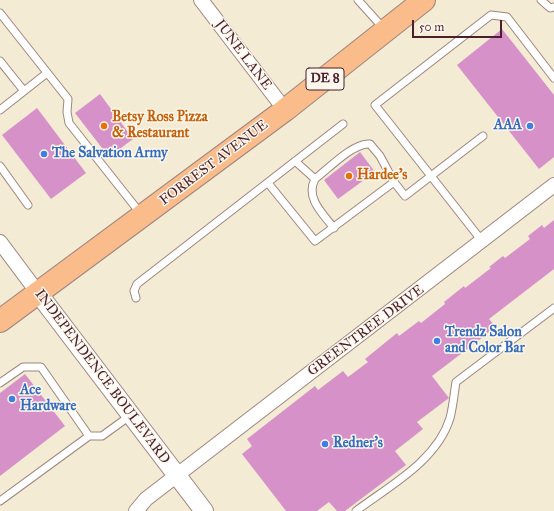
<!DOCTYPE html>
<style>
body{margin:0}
#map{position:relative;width:554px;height:511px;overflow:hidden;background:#f3ebd4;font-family:"IM FELL Great Primer",serif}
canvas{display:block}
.scale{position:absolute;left:412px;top:20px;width:90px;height:18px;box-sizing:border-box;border:2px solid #4a1f2b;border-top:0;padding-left:5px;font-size:12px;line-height:14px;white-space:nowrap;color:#4a1f2b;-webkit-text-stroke:3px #fbf7ec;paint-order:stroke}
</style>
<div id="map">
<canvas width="554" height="511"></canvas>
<div class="scale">50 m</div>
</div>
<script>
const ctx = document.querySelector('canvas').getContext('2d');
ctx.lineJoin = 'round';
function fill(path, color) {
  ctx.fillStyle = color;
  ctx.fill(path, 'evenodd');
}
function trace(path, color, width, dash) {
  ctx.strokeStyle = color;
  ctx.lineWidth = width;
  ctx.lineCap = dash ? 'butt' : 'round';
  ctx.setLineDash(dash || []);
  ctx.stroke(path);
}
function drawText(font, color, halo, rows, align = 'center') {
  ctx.font = font + ' "IM FELL Great Primer",serif';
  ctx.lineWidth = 3;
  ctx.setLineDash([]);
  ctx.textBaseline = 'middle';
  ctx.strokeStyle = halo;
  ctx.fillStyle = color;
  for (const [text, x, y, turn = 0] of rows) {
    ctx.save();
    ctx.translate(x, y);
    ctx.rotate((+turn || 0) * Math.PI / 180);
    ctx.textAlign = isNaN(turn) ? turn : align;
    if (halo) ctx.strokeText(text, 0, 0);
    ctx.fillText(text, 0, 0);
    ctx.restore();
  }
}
fill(new Path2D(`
 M502,29L554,95V157L539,169L457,65Z
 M100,94L133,139L109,157L75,113Z
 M37,108L86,173L51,199L2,135Z
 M360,152L375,172L338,199L324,180Z
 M554,220V269L489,319L496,327L432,376L449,398L417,422L423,429L395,451L406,465L345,511H337L329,502L317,511H286L242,454L252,446L247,439L315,386L318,390L343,371L348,377L368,362L365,359L397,333L399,336L419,321L421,323L445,304L444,302L464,286L465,288L491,268L489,267L503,256L505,258L530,239L528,236L542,225L544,228Z
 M25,374L65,426L0,476V393Z`), '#d692c8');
const service = new Path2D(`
 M358,0L385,30
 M541,0L550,8L554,7
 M0,13L68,99L67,112L69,123L141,214
 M0,61L24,91
 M0,110L47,73
 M295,161L315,179
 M0,166L28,205
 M268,183L315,241L394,182L405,196L431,176L375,105L491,15L507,17L554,78
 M334,228C323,214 305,198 315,179C328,169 354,142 370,144L380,156L394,182
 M482,241L431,176L483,136
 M136,298L134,291L137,284L343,124
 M0,383L23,367H41L89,436
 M0,501L89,436H102L131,415
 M356,511C389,486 437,461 450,418C453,407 454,394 456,382L554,308`);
const minor = new Path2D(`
 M201,0L285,110
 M0,242L38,293
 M136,511L146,499L554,185`);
const tertiary = new Path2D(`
 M38,293L204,511`);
const trunk = new Path2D(`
 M0,321L285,110L424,0`);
trace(service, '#9e8580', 9);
trace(minor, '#9e8580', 16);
trace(tertiary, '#9e8580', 20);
trace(trunk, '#9e8580', 24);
trace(service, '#fff', 7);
trace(minor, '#fff', 14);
trace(tertiary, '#fff', 18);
trace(trunk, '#f9bc8a', 22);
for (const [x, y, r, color] of [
 [104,126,4,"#e8710a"],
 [530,126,4,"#3f7fe0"],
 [44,154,4,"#3f7fe0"],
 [349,176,4,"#e8710a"],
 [437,341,4,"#3f7fe0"],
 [12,399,4,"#3f7fe0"],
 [325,444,4,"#3f7fe0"]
]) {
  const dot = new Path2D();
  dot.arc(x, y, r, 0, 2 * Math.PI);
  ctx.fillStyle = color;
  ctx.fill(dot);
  trace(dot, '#fbf7ec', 1.5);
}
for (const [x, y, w] of [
 [325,79,38]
]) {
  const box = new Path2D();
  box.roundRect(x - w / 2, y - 11, w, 22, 3);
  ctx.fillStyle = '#fbf7ec';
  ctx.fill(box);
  trace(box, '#4a1f2b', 1);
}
drawText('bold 13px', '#4a1f2b', null, [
 ["DE 8",325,79]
]);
drawText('14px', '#4a1f2b', '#fbf7ec', [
 ["JUNE LANE",243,55,53],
 ["FORREST AVENUE",214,163,-37],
 ["GREENTREE DRIVE",366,331,-37],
 ["INDEPENDENCE BOULEVARD",102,377,53]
]);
drawText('bold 14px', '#c56008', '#fbf7ec', [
 ["Betsy Ross Pizza",112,118],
 ["& Restaurant",112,134],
 ["Hardee's",357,176]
], 'left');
drawText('bold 14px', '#366cbe', '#fbf7ec', [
 ["AAA",522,126,"right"],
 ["The Salvation Army",52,154],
 ["Trendz Salon",445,333],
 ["and Color Bar",445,349],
 ["Ace",20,391],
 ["Hardware",20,407],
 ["Redner's",333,444]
], 'left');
</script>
